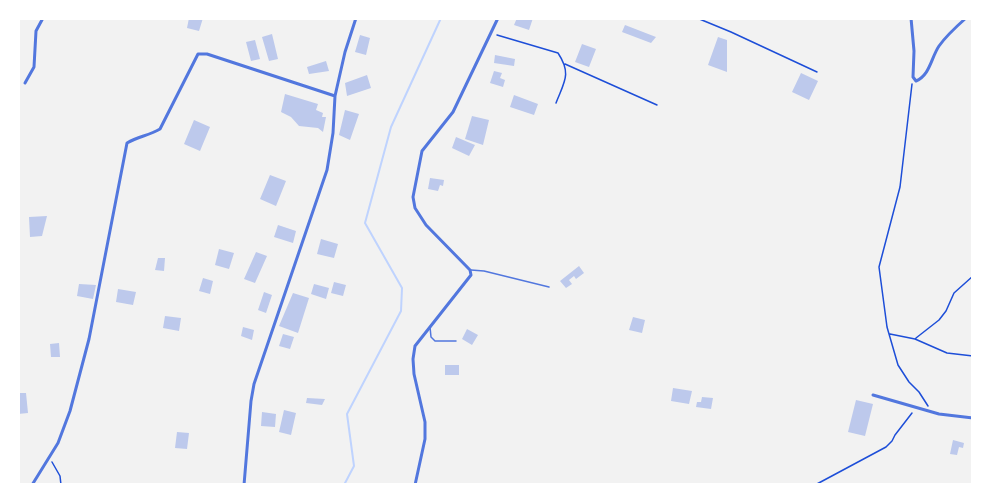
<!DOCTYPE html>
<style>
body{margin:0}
#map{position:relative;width:991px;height:503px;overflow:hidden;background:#f2f2f2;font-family:"Zilla Slab",serif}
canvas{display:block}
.frame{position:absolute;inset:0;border:20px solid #fff;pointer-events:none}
</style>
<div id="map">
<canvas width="991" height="503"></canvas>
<div class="frame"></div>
</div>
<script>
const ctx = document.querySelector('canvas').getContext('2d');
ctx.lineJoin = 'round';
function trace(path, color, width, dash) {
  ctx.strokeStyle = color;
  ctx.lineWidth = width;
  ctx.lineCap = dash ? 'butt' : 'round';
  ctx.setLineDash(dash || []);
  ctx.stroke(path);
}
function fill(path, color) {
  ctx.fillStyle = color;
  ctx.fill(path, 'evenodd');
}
trace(new Path2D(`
 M344,485L354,466L347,414L401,311L402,288L365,223L391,127L441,18`), '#bfd3fe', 2);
fill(new Path2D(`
 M189,18H203L199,31L187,28Z
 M517,18H533L529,30L514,25Z
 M625,25L656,37L651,43L622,32Z
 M272,34L278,59L269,61L262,37Z
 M360,35L370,38L366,55L355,52Z
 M718,37L727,40V72L708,65Z
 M255,40L260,59L251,61L246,42Z
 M582,44L596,49L589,67L575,62Z
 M495,55L515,59L514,66L494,63Z
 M326,61L329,71L309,74L307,67Z
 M494,71L502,73L500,78L505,80L503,87L490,83Z
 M801,73L818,81L809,100L792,92Z
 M367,75L371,88L347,96L345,83Z
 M285,94L318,104L316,110L323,113L322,117H326L323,132L318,128L299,126L291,117L281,112Z
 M514,95L538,104L534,115L510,107Z
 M345,110L359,114L350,140L339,135Z
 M472,116L489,120L483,145L465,139Z
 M194,120L210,127L200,151L184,144Z
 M456,137L475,145L469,156L452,148Z
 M270,175L286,181L276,206L260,199Z
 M430,178L444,180L443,186L440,185L438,191L428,189Z
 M47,216L42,236L30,237L29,217Z
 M278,225L296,231L293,243L274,237Z
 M321,239L338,244L334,258L317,254Z
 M219,249L234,253L229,269L215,265Z
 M256,252L267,256L255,283L244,279Z
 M158,258H165L164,271L155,270Z
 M579,266L584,273L576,279L574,276L569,280L572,284L566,288L560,281Z
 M203,278L213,281L210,294L199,291Z
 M334,282L346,285L343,296L331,293Z
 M79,284L96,285L93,299L77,296Z
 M314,284L329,288L326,299L311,294Z
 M118,289L136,292L133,305L116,302Z
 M264,292L272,295L266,313L258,310Z
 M293,293L309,298L298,333L279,326Z
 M165,316L181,318L179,331L163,328Z
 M633,317L645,320L642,333L629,330Z
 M243,327L254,330L252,340L241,336Z
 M467,329L478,335L472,345L462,339Z
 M283,334L294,337L290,349L279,346Z
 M59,343L60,357H51L50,344Z
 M445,365H459V375H445Z
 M673,388L692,391L689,404L671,401Z
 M18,393H26L28,413L18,414Z
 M702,397L713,398L711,409L696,407L697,402H701Z
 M307,398L325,399L322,405L306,403Z
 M856,400L873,404L865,436L848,432Z
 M284,410L296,413L291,435L279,432Z
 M262,412L276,414L275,427L261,426Z
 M177,432L189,433L187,449L175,448Z
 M953,440L964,443L963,448L959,447L957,455L950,454Z`), '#bdc9ec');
trace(new Path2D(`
 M697,18L731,32L817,72
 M497,35L558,53C572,74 564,82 556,103
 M565,64L657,105
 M912,84L900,187L879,267L887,327L898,365L909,382L919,392L928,406
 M890,334L915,339L947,353L973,356
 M916,338L939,320L946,311L954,293L973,276
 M52,462L60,476L61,485
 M815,485L886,447L892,441L895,435L912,413`), '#1d4ed8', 1.5);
trace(new Path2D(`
 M471,270L484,271L549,287
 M430,327L431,337L435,341H456`), '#5277de', 1.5);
trace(new Path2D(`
 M911,18L914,51L913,77L916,81C930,75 931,58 939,46C946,36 957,26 966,18
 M25,83L34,67L36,31L43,18
 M873,395L939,414L973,418
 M32,485L58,443L70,411L89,339L127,143C139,136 148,136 160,129L198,54H207L335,96
 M244,485L251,401L254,384L327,170L333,133L335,96L345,52L356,18
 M415,485L425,439V422L414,374L413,359L415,346L471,275L470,270L426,225L415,208L413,197L422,151L453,112L498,18`), '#5277de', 3);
</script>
